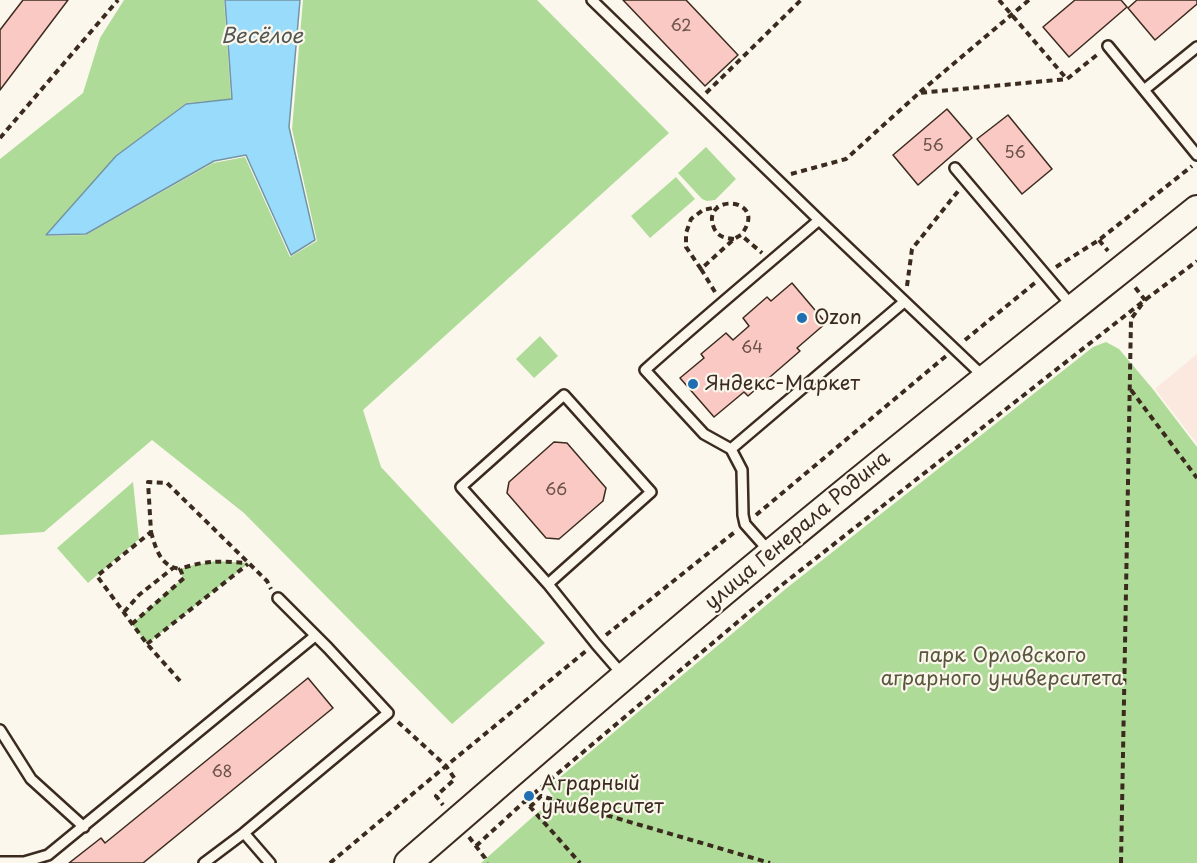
<!DOCTYPE html>
<meta charset="utf-8">
<style>
body{margin:0}
canvas{display:block;background:#fbf7ec}
</style>
<canvas width="1197" height="863"></canvas>
<script>
const ctx = document.querySelector('canvas').getContext('2d');
ctx.lineJoin = 'round';
function fill(path, color) {
  ctx.fillStyle = color;
  ctx.fill(path, 'evenodd');
}
function trace(path, color, width, dash) {
  ctx.strokeStyle = color;
  ctx.lineWidth = width;
  ctx.lineCap = dash ? 'butt' : 'round';
  ctx.setLineDash(dash || []);
  ctx.stroke(path);
}
function drawText(font, color, halo, rows, align = 'center') {
  ctx.font = font + ' "Playpen Sans",sans-serif';
  ctx.lineWidth = 4.5;
  ctx.setLineDash([]);
  ctx.textBaseline = 'middle';
  ctx.strokeStyle = halo;
  ctx.fillStyle = color;
  for (const [text, x, y, turn = 0] of rows) {
    ctx.save();
    ctx.translate(x, y);
    ctx.rotate((+turn || 0) * Math.PI / 180);
    ctx.textAlign = isNaN(turn) ? turn : align;
    if (halo) ctx.strokeText(text, 0, 0);
    ctx.fillText(text, 0, 0);
    ctx.restore();
  }
}
fill(new Path2D(`
 M1197,354V444L1155,389Z`), '#fbe9e0');
fill(new Path2D(`
 M124,0H224L231,99L186,103L116,156L45,236L86,235L213,163L245,157L290,257L317,241L292,129L303,0H537L669,133L363,410L381,467L545,643L452,724L244,513L152,440L44,532L0,535V159L83,93L100,38Z
 M706,147L736,179L715,200L707,201L702,199L678,173Z
 M676,177L695,199L650,238L631,216Z
 M540,336L558,356L534,378L516,359Z
 M1106,342L1119,349L1152,388L1197,447V863H481L554,798L547,788L788,587L1093,347Z
 M133,482L139,539L88,583L57,548Z
 M216,561L249,563L147,644L132,624L183,578L180,569L194,565Z`), '#afdb99');
const water = new Path2D(`
 M225,0H300L289,127L315,240L291,255L246,155L214,161L86,234L46,235L116,156L186,104L232,99Z`);
fill(water, '#99dbfb');
trace(water, '#7394a3', 1.5);
const building = new Path2D(`
 M23,0H68L0,90V30Z
 M623,0H686L738,55L705,86Z
 M1075,0H1121L1127,7L1069,57L1043,27Z
 M1137,0H1197V4L1155,40L1128,8Z
 M947,109L972,138L918,185L893,155Z
 M1008,115L1052,169L1022,194L977,139Z
 M792,283L826,323L797,348L800,351L748,396L744,392L714,417L680,378L704,358L701,354L726,333L733,340L749,326L743,318L767,297L771,301Z
 M554,442L567,443L606,488L603,501L559,539L546,538L507,493L509,482Z
 M308,678L333,708L143,863H69L101,838L105,843Z`);
fill(building, '#fac9c3');
trace(building, '#3b2a1e', 1.5);
const lane = new Path2D(`
 M592,0L819,220L983,376
 M1108,46L1144,90
 M1197,47L1144,90L1197,155
 M955,168L1072,306
 M819,220C761,270 702,319 645,370L704,434L731,449L904,302
 M731,449L742,470L743,515L745,524L769,551
 M548,584L651,492L564,395L461,487L548,584L596,644L622,674
 M0,730L31,779L84,827
 M0,862H24L48,855L315,636
 M204,863L244,833
 M270,863L244,833L388,713L328,648L278,598`);
const secondary = new Path2D(`
 M408,863C525,762 641,660 760,562C904,442 1051,326 1197,209`);
trace(lane, '#3b2a1e', 14);
trace(secondary, '#3b2a1e', 30);
trace(new Path2D(`
 M999,0L1066,78
 M920,92L1029,0
 M706,93L801,0
 M0,138L118,0
 M791,174L846,159L919,93L1067,79L1098,54
 M734,239C725,238 718,237 714,228C699,192 771,197 741,235
 M1099,240L1108,251
 M1056,267L1099,240L1192,166
 M701,269L686,247V233L691,219L703,210L717,207
 M907,286L912,249L959,190
 M715,292L701,269L734,239L741,235L762,253
 M965,340L1036,282
 M1131,390L1197,478
 M756,515L946,356
 M151,532C156,549 160,566 180,569
 M124,612L139,595L173,568
 M132,624L184,578L180,569C206,560 220,561 247,563
 M606,635L736,531
 M147,644L248,564
 M180,681L147,644L97,576L151,532L148,482L167,483L267,581L271,589
 M398,722L446,766L455,779L436,796L443,805
 M525,801L778,588L1145,300L1197,261
 M530,807L541,796L770,863
 M469,837L485,858L487,863
 M476,846L525,801L580,863
 M330,863L446,766L586,651
 M1121,863L1131,319L1145,300L1134,286`), '#3b2a1e', 4, [6, 4.5]);
trace(lane, '#fbf7ec', 9);
trace(secondary, '#fbf7ec', 26);
for (const [x, y, r, color] of [
 [802,318,6,"#1f6fb2"],
 [693,384,6,"#1f6fb2"],
 [529,796,6,"#1f6fb2"]
]) {
  const dot = new Path2D();
  dot.arc(x, y, r, 0, 2 * Math.PI);
  ctx.fillStyle = color;
  ctx.fill(dot);
  trace(dot, '#fbf7ec', 2);
}
drawText('16px', '#6b5247', null, [
 ["62",681,27],
 ["56",933,147],
 ["56",1015,154],
 ["64",752,349],
 ["66",556,491],
 ["68",222,773]
]);
drawText('20px', '#3b2a1e', '#fbf7ec', [
 ["Ozon",814,318],
 ["Яндекс-Маркет",705,384],
 ["Аграрный",541,784],
 ["университет",541,807]
], 'left');
drawText('20px', '#3b2a1e', '#fbf7ec', [
 ["улица Генерала Родина",798,531,-40]
]);
drawText('20px', '#58563d', '#fbf7ec', [
 ["парк Орловского",1002,656],
 ["аграрного университета",1002,679]
]);
drawText('italic 21px', '#525655', '#fbf7ec', [
 ["Весёлое",262,37]
]);
</script>
